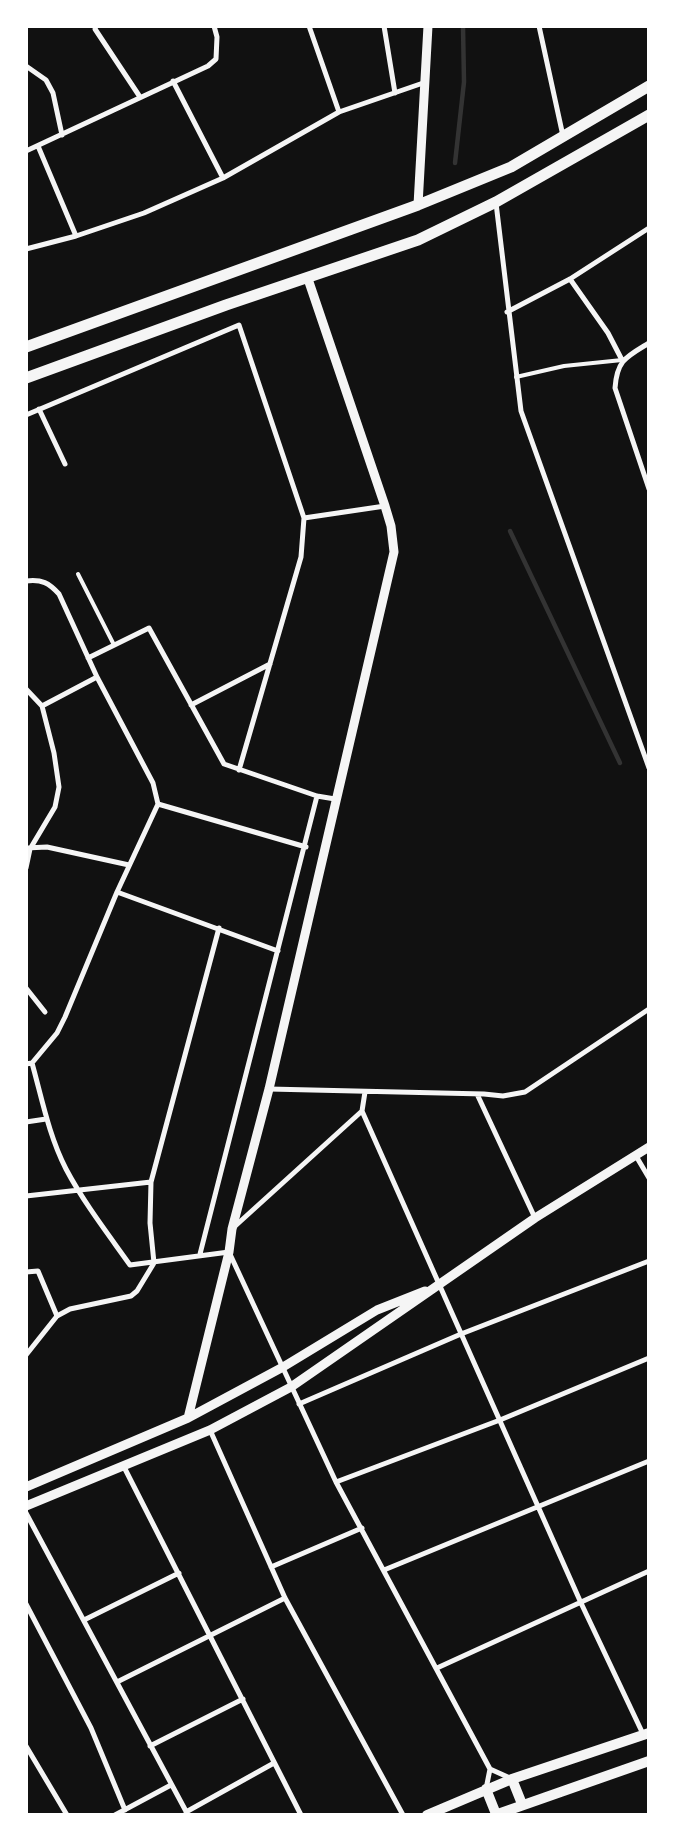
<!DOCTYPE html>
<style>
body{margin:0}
#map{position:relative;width:675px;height:1841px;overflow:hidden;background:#111;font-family:Signika,sans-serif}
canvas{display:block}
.frame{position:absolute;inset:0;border:28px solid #fff;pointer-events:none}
</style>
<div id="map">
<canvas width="675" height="1841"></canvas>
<div class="frame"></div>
</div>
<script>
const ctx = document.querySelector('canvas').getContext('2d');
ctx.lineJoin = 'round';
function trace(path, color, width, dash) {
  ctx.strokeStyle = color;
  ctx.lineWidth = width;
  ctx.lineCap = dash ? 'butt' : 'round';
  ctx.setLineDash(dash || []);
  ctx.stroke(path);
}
trace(new Path2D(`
 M455,163L464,82L463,26
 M510,531L620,763`), '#333', 4.5);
trace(new Path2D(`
 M516,377L564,366L622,360
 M78,574L114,645`), '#f5f5f5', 4);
trace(new Path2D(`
 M96,26L95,29L140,97
 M309,26L339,112
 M384,26L395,93
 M539,26L563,136
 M26,66L46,80L53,93L62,135
 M173,81L223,178
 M38,146L76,236
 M26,151L208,66L216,59L217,37L214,26
 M496,203L521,411L649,768
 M26,249L76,236L144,213L223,178L339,112L426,82
 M570,279L608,333L622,360
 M507,312L570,279L649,228
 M649,343C626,357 617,360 615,388L649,489
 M39,409L65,464
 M26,415L239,325L304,518L301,557L239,770
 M304,518L385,506
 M26,581C42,579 49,583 59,594L97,677L153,783L158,804L117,892L65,1017L57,1033L32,1063L26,1064
 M88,658L149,628L224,764L317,796L335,799
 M26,689L42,706L54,753L59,787L55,807L30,849L26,868
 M191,705L270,664
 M42,706L97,677
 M158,804L306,847
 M26,848L47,847L129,865
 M117,892L278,951
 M26,988L45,1012
 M32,1063C42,1099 49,1136 66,1169C84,1203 108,1234 130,1265L229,1252L336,1482L490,1769L486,1789
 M269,1089L484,1094L503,1096L525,1092L649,1009
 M365,1092L362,1111L581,1603L643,1734
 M477,1094L535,1218
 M26,1122L46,1119
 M636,1156L649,1178
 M26,1196L151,1182
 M233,1228L362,1111
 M200,1254L317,796
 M26,1272L38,1271L57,1316
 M26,1355L57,1316L70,1309L131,1296L137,1291L154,1263L150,1223L151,1182L219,928
 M299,1404L461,1334L649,1261
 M210,1430L285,1598L403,1815
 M123,1465L301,1815
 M336,1482L500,1420L649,1358
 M26,1513L188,1815
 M271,1567L362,1528
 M384,1570L649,1461
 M26,1604L91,1728L125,1810
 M84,1620L179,1573
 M437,1668L649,1571
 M117,1682L285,1598
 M26,1746L67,1815
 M150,1746L243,1699
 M490,1769L510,1778
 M186,1812L274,1763
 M115,1815L171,1785`), '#f5f5f5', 5);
trace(new Path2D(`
 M418,205L428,26
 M188,1418L229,1252L232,1229L269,1089L394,552L391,526L385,506L308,279
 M26,1487L188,1418L283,1367L377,1310L425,1291
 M26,1506L210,1430L291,1387L535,1218L649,1147`), '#f5f5f5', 9);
trace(new Path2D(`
 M512,1779L522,1804
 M486,1789L496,1814
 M427,1815L512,1779L649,1733
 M495,1815L649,1761`), '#f5f5f5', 10);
trace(new Path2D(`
 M26,347L418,205L511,167L649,86
 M26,378L226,305L418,240L496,202L649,115`), '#f5f5f5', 11);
</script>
